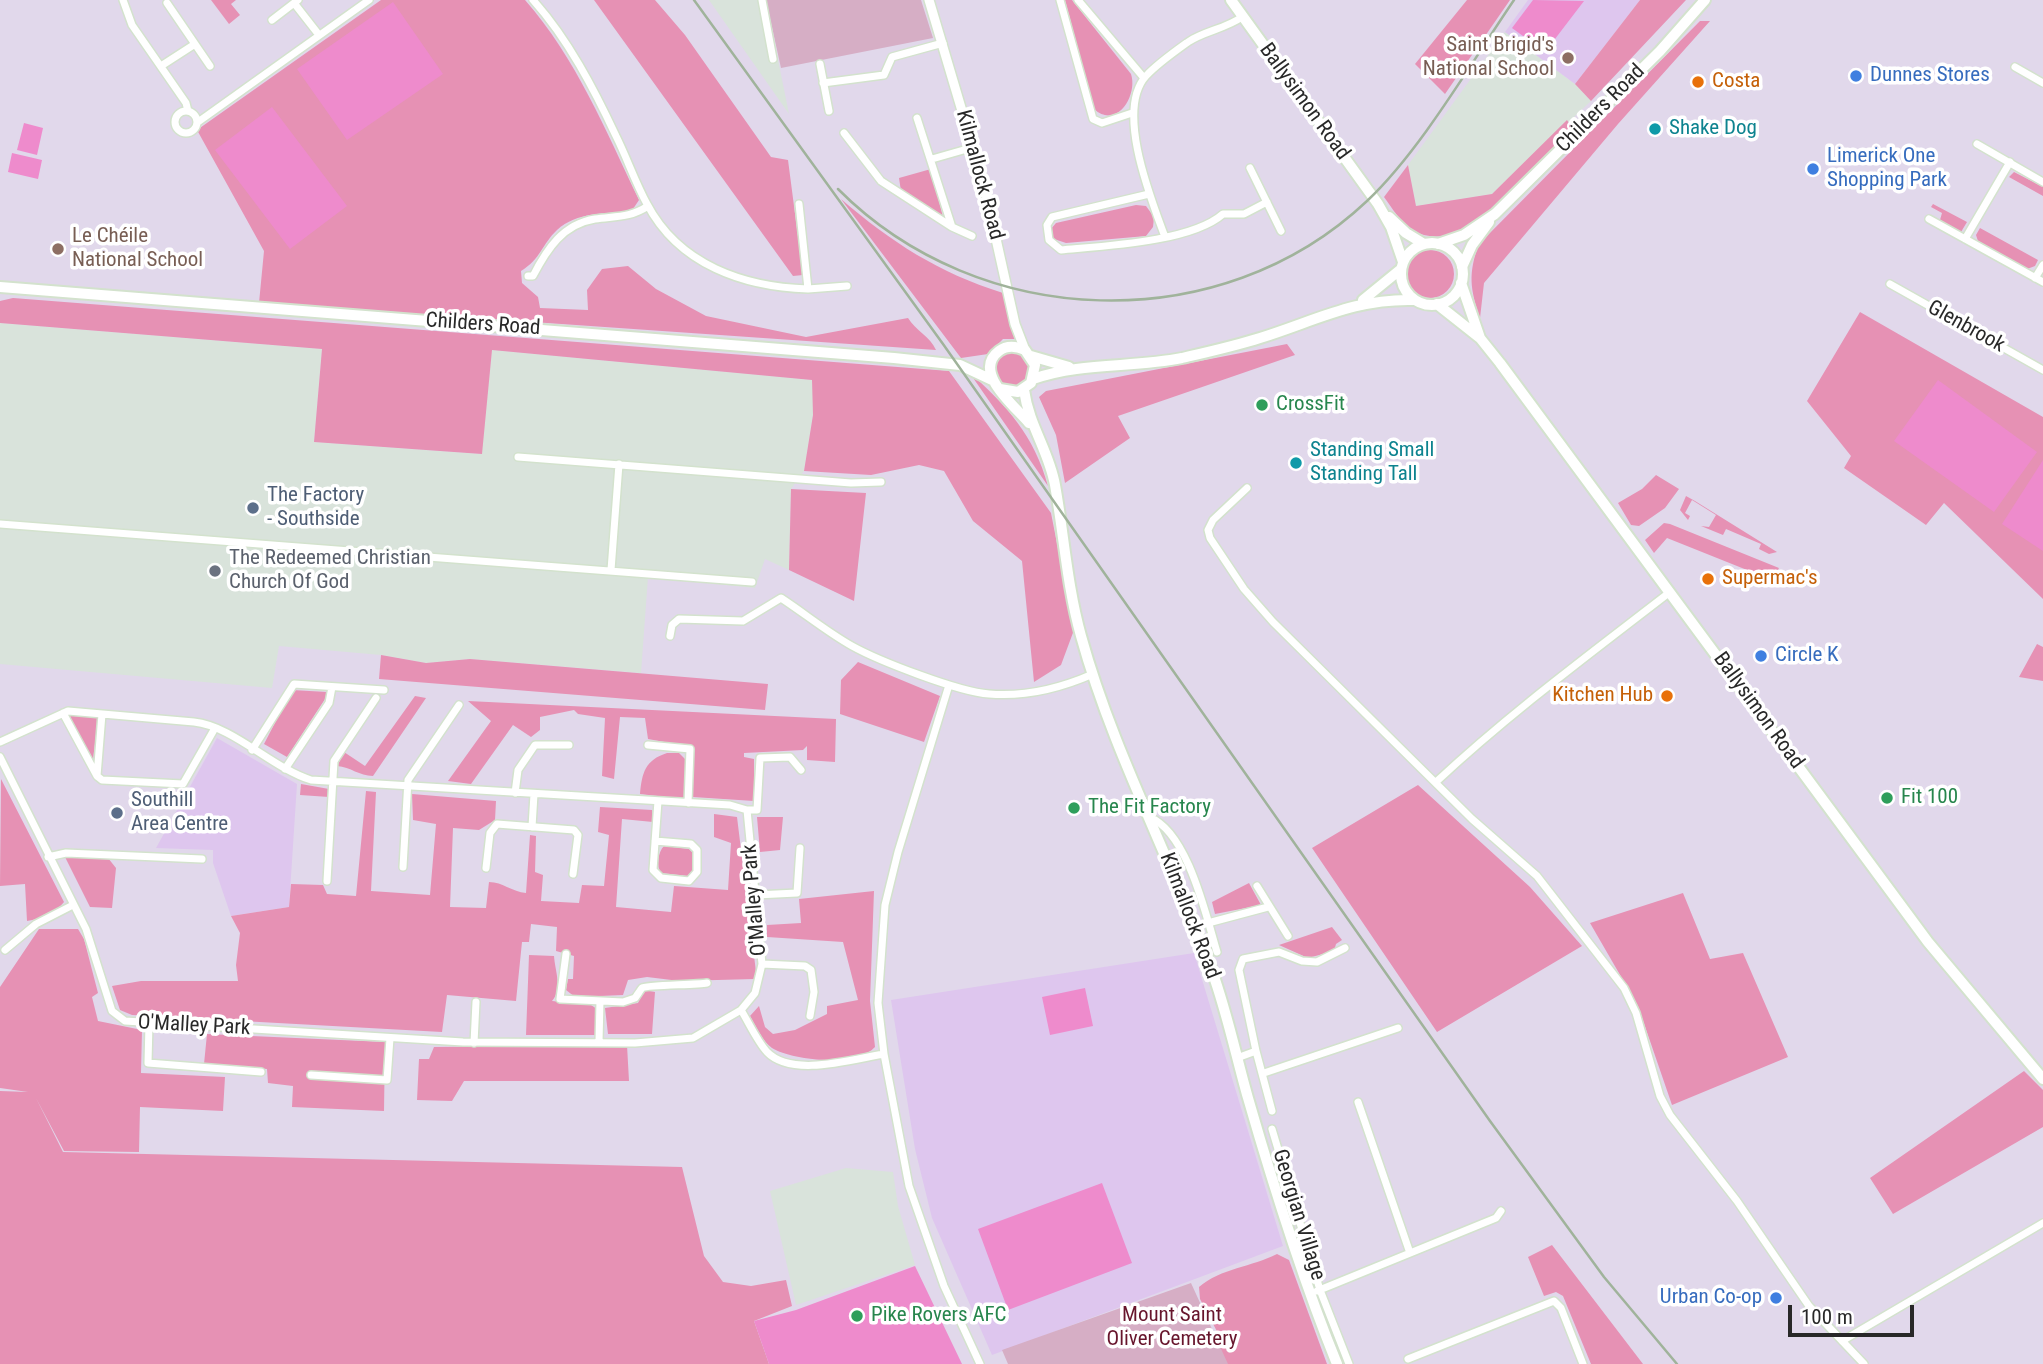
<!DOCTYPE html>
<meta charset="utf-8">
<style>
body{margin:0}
#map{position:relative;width:2043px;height:1364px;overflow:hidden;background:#e1d8eb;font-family:"Roboto Condensed",sans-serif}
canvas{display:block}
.scale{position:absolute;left:1788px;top:1305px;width:126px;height:32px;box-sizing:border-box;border:4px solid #282828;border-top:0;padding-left:9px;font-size:21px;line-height:24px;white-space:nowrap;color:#282828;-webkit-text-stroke:5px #fff;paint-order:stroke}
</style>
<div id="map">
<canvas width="2043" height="1364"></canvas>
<div class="scale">100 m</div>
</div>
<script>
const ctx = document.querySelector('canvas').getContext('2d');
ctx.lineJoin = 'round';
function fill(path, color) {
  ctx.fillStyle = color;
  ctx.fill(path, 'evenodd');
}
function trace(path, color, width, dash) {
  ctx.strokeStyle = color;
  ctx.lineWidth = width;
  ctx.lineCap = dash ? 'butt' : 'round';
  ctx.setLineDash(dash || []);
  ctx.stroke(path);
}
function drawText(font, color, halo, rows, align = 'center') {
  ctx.font = font + ' "Roboto Condensed",sans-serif';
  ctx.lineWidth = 7;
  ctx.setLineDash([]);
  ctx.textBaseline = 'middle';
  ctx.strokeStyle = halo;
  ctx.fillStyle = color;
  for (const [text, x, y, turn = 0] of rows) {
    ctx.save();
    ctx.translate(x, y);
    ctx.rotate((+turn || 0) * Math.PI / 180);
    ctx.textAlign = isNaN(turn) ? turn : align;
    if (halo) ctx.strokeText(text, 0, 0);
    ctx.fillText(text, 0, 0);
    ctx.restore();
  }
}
fill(new Path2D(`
 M709,0H766L789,114Z
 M1505,32L1575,84L1591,101L1492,194L1416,206L1408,165Z
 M0,323L322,349L314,442L481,454L492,350L813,380V415L804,471L791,489L789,570L765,559L755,588L648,577L641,673L470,659L426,663L381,655L279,646L272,688L0,664Z
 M846,1168L893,1172L898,1206L915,1265L796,1305L770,1191Z`), '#d9e3db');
fill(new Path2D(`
 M1528,0H1640L1575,84L1505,32Z
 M217,738L297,784L289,907L231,916L213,863V850L156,848Z
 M1194,953L1283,1246L992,1355L932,1218L915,1149L891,1000Z`), '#dec6ee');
fill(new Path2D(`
 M211,0H236L231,4L240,15L229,24Z
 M381,0H525C576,58 606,131 639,200L631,212C605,213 577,212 557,230C542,244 541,259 521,271L522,283L538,297L540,308L588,310L587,290L602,269L628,266L656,289L706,316L806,337L908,318C916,331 930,336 936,350L259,303L264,251L197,130Z
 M594,0H655L685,35L771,157L788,160L803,275L793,276Z
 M1065,0H1072L1131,74C1138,95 1117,130 1094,109Z
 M1467,0H1510L1445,94L1415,64Z
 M1640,0H1686L1591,101L1575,84Z
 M1700,21H1710L1618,124L1484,283L1480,318C1470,289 1468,273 1479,244Z
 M1567,120L1572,128C1542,161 1465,263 1413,230C1401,223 1392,208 1384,197L1408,165L1416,206L1492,194Z
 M931,169L943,217L901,191L899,178Z
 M2014,172L2043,187V196L2009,177Z
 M841,199C891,242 939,273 1003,293L1016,339H1003L988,354L961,358Z
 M1933,204L1967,222L1961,232L1940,220L1942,213L1931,207Z
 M1136,205L1146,206L1154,217L1153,227L1146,236L1066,243L1054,239L1050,230L1056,223Z
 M1980,228L2038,260L2035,266L2027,269L1978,241L1976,235Z
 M1406 274a24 24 0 1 1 48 0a24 24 0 1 1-48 0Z
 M13,298L949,371L1051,513L1074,630L1061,665L1034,682L1022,561L973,521L944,471L919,465L871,475L804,471L813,415L812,380L492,350L482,454L314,442L322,349L0,323V301Z
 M1860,312L2043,417V599L1944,503L1926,525L1844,468L1851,456L1807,401Z
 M1287,344L1295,355L1118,416L1130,438L1065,483L1056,435L1039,397L1046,391Z
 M996 369a17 17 0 1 1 34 0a17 17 0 1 1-34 0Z
 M969,372C1007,406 1034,435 1048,486Z
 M1656,475L1679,489L1665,508L1639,526L1631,525L1618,503L1642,489Z
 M791,489L866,493L854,601L789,570Z
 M1686,496L1695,501L1777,552L1769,554L1759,549L1761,544L1726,529L1723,535L1701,526L1709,527L1716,515L1692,500L1685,513L1690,516L1688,520L1680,510Z
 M1664,523L1670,524L1779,568L1772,580L1667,538L1654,553L1645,540Z
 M2037,644L2043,647V681L2019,677Z
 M381,655L426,663L470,659L768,684L765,710L379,679Z
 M858,662L940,696L924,742L840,714L841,680Z
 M292,690L327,692V696L287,757L264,744Z
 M415,696L426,698L373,776C359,776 351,767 337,766L344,752L365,766Z
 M468,701L836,719L835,762L807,760V746L803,750L744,753V757L754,759V801L693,797L692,747L648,739L645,718L620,717L614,779L602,776L605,718L578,714L574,710L540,717V730L531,737L513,725L471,784L448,781L491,721Z
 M71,714L98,718L93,760L69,719Z
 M667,753H679L687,761L684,799L640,794C642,773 645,760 667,753Z
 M1,779L64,902C55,913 41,919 27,921L25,884L0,886Z
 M301,784L329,789V797L300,795Z
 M1418,785L1530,887L1582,946L1437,1032L1312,848Z
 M366,791L376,792L371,891L430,895L436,824L413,820L412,794L496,801L495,820L479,830L453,828L450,907L486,908L489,882C503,882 512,892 526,893L530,835L536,836L535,872L543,875L541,901L579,903L582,885L604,886L609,835L598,832L600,807L652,810L653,822L622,819L616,907L671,912L674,886L728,890L731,843L714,837V814L737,817L756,972L754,979L680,981L647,977L628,980L623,995L575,997L566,990L568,979H573L574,956L556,951L557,927L531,924L529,942H522L516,1001L447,995L442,1032L132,1015L120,1010L112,986L141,981H238L236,965L240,933L231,916L289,907L291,884L323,885L327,894L356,896Z
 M757,817H783L780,850L760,852Z
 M664,846L689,849L694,854V872L688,876L661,873C656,866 658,852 664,846Z
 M65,857L108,858L116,868L112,908L90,907Z
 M1249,883L1261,905L1215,914L1212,902Z
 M874,891L870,1001L875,1047C857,1067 793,1061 772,1048C763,1042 756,1026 750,1016L759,1006L765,1027L773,1034L795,1030L827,1014V1006L858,1000L843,942L767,937V925L801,923L799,899Z
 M1683,893L1710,959L1743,953L1788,1057L1672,1105L1638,1006L1590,923Z
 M1332,927L1342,940L1336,944L1334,951L1308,958L1279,945Z
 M39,929H78L84,939L98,993L92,997L98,1021L142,1030L141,1073L225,1077L223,1111L140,1107L139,1152L64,1151L36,1098L63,1152L682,1167L704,1256L723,1282L751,1286L786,1280L792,1306L754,1321L769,1364H0V1091L28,1092L0,1088V987Z
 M529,955L554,956C555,971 563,989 552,1001L591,1005L597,1009L596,1035H526Z
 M644,990L655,992L652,1034H608L605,1008L638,1003Z
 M207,1034L385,1042L384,1111L292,1107L293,1086L268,1083L267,1069L204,1064Z
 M627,1045L629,1081H464L452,1101L417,1100L419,1059H429L434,1047Z
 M2024,1071L2043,1090V1127L1893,1214L1870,1178Z
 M1552,1245L1643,1364H1591L1563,1296L1556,1292L1544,1296L1528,1257Z
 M1277,1254L1289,1260L1327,1364H1221L1215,1343L1222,1341L1200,1299L1199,1287C1221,1268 1252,1267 1277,1254Z`), '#e691b4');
fill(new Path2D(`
 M766,0H921L933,38L781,68Z
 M1191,1283L1228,1364H1008L1002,1350Z`), '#d6aec5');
fill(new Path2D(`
 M1533,0L1584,1L1545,52L1512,28Z
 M393,2L443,74L347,140L297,69Z
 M272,107L347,206L290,249L215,150Z
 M24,123L43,128L37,155L17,150Z
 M12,153L42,160L38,179L8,172Z
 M1938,380L2037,452L1994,512L1894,441Z
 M2043,460V551L2002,524Z
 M1085,988L1093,1026L1050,1035L1042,997Z
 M1102,1183L1132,1263L1008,1310L978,1229Z
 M915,1266L962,1364H769L754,1321L796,1310Z`), '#ee8bcc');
const minor = new Path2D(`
 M123,0L132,25L186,103L188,111
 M533,0C568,39 594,89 616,136C627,158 635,182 647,204C679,265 744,287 808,289L799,204
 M762,0L773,59
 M1060,0L1093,119L1102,123L1132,113
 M1078,0L1144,78
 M167,3L210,66
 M294,3L319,35
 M272,20L298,0
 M820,64L829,111
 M161,66L195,44
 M2015,67L2043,83
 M823,83L884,75L892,57L943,43
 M175 122a11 11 0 1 1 22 0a11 11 0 1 1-22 0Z
 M917,118L952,227L972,236
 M198,122L369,0
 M844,133L881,181L952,227
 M1977,144L2043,182
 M932,159L974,147
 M1250,168L1281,231
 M1149,194L1052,217L1047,225L1049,240L1061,250C1104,246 1191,242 1223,214H1244L1267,202
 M1929,219L2043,282
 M1165,237C1151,199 1115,110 1146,76C1157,64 1174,52 1188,42C1204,31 1225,29 1242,17
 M1965,239L2010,162
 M528,276H533C547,249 563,224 595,219C615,216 630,218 648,206
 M2035,278L2043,265
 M1890,284L2043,370
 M808,289L847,286
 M518,457L851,483L881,482
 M1247,488L1213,520L1208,530L1210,538L1244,589L1273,622L1472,819L1537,876L1624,988L1636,1013L1660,1096L1670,1115L1737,1201L1809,1306L1864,1364
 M0,524L752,582
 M611,570L619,464
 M670,636L672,625L679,619L743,621L781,598C804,613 827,632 852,646C879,661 959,692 989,694C1024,697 1061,688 1093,674
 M949,685L898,852L885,905L878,1003L884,1054L909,1186L944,1286L980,1364
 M63,713L97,776
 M102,714L97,776L102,780L183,784L215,728
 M0,742L68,711L194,722C233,726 272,768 311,780L730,805L747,810L762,964L755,993L741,1010L693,1038L635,1043L463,1042L125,1021L112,1011L86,929L0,757
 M648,745L690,749L688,803
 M252,750L294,684L384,690
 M285,769L329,703L332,687
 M1436,782C1510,713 1590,654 1670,592
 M515,793L518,770L535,745H569
 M747,810H757L760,758L790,757L801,770
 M1149,817C1188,832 1206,916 1217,952
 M532,827L534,794
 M655,841L691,844L697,850V872L689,881L661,878L653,870L658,801
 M48,857L66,853L202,859
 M403,867L408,780L459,705
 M486,868L490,833L497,824L574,830L578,835L573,874
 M327,881L334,761L376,698
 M1257,886L1288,936
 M756,895L797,893L800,848
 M1208,923L1268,907
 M5,950L36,924L73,905
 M566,954L560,999L623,1002L635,998C636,997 641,989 642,988C646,985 696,985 707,983
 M762,964L805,966L811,970L814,992L810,1016
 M741,1010C749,1023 757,1041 767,1052C792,1078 853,1059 884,1054
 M149,1024L148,1063L261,1072
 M599,1042L600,1001
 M474,1043L476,1002
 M1256,1051L1272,1111
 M1237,1058L1256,1051L1239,970L1243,959L1279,952L1302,961L1317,962L1345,948
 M1264,1073L1398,1028
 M311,1075L387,1080L390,1038
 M1358,1102L1410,1253
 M1272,1129L1320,1290L1349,1364
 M1317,1291L1496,1218L1501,1211
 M1842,1341L2043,1223
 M1408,1359L1554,1301L1561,1308L1583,1364`);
const tertiary = new Path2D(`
 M929,0L984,185L1015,324L1025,350`);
const secondary = new Path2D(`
 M1231,0L1378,204L1391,227L1403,262
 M1389,217L1406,233L1424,244
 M1401 274a31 31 0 1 1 62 0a31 31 0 1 1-62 0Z
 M1438,244L1464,235L1495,214L1660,51L1705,0
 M1462,267L1472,245L1489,222
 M1461,283L1480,338
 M0,287L894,358L960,365L992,380
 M1363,300L1401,269
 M1437,304L1480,338L1500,363L1928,942L2043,1079
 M1031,356L1069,367
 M1033,379C1081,362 1132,368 1182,358C1208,352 1235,346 1260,338C1315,321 1355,298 1415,300
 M1000,389L1018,392L1031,383L1035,365L1025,350C1016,346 1007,345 999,351C971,372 1016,407 1029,423
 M1024,390C1029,426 1049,451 1055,485C1064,535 1067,586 1081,636C1113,752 1171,858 1212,971C1227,1012 1236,1056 1248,1098C1274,1188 1302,1278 1337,1364`);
trace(minor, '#d3e2cd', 10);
trace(tertiary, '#d3e2cd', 12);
trace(secondary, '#d3e2cd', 14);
trace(minor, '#fff', 7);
trace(tertiary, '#fff', 9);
trace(secondary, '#fff', 10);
trace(new Path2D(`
 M694,0L943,344L1490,1121L1604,1277L1677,1364
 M838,189C979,331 1220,340 1367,201C1421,150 1471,63 1514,0`), '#a0b39b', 2.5);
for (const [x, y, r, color] of [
 [1568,58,7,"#8d6e63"],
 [1856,76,7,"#3f7fe0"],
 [1698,82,7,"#e8710a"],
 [1655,129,7,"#0f9aa8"],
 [1813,169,7,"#3f7fe0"],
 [58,249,7,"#8d6e63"],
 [1262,405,7,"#2e9e5b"],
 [1296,463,7,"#0f9aa8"],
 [253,508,7,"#5c6f8a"],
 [215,571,7,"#6b7280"],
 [1708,579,7,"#e8710a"],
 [1761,656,7,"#3f7fe0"],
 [1667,696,7,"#e8710a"],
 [1887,798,7,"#2e9e5b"],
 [1074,808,7,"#2e9e5b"],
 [117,813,7,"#5c6f8a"],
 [1776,1298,7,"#3f7fe0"],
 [857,1316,7,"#2e9e5b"]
]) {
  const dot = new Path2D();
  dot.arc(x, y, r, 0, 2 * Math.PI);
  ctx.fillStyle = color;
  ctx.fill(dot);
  trace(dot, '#fff', 2.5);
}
drawText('21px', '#785e54', '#fff', [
 ["Saint Brigid's",1554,46],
 ["National School",1554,70],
 ["Le Chéile",72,237,"left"],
 ["National School",72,261,"left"]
], 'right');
drawText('21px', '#366cbe', '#fff', [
 ["Dunnes Stores",1870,76],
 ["Limerick One",1827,157],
 ["Shopping Park",1827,181],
 ["Circle K",1775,656],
 ["Urban Co-op",1762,1298,"right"]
], 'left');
drawText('21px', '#c56008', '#fff', [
 ["Costa",1712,82],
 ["Supermac's",1722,579],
 ["Kitchen Hub",1653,696,"right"]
], 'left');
drawText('21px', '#282828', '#fff', [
 ["Ballysimon Road",1304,102,54],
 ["Childers Road",1601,109,-45],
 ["Kilmallock Road",979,175,75],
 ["Childers Road",483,325,4],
 ["Glenbrook",1966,327,29],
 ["Ballysimon Road",1758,711,54],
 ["O'Malley Park",755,900,-95],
 ["Kilmallock Road",1189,916,69],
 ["O'Malley Park",194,1026,3],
 ["Georgian Village",1298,1215,73]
]);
drawText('21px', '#0d838f', '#fff', [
 ["Shake Dog",1669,129],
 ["Standing Small",1310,451],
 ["Standing Tall",1310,475]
], 'left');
drawText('21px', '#27864d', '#fff', [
 ["CrossFit",1276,405],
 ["Fit 100",1901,798],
 ["The Fit Factory",1088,808],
 ["Pike Rovers AFC",871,1316]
], 'left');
drawText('21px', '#4e5e75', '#fff', [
 ["The Factory",267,496],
 ["- Southside",267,520],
 ["Southill",131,801],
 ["Area Centre",131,825]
], 'left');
drawText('21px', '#5b616d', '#fff', [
 ["The Redeemed Christian",229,559],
 ["Church Of God",229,583]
], 'left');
drawText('21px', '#67152c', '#fff', [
 ["Mount Saint",1172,1316],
 ["Oliver Cemetery",1172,1340]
]);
</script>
